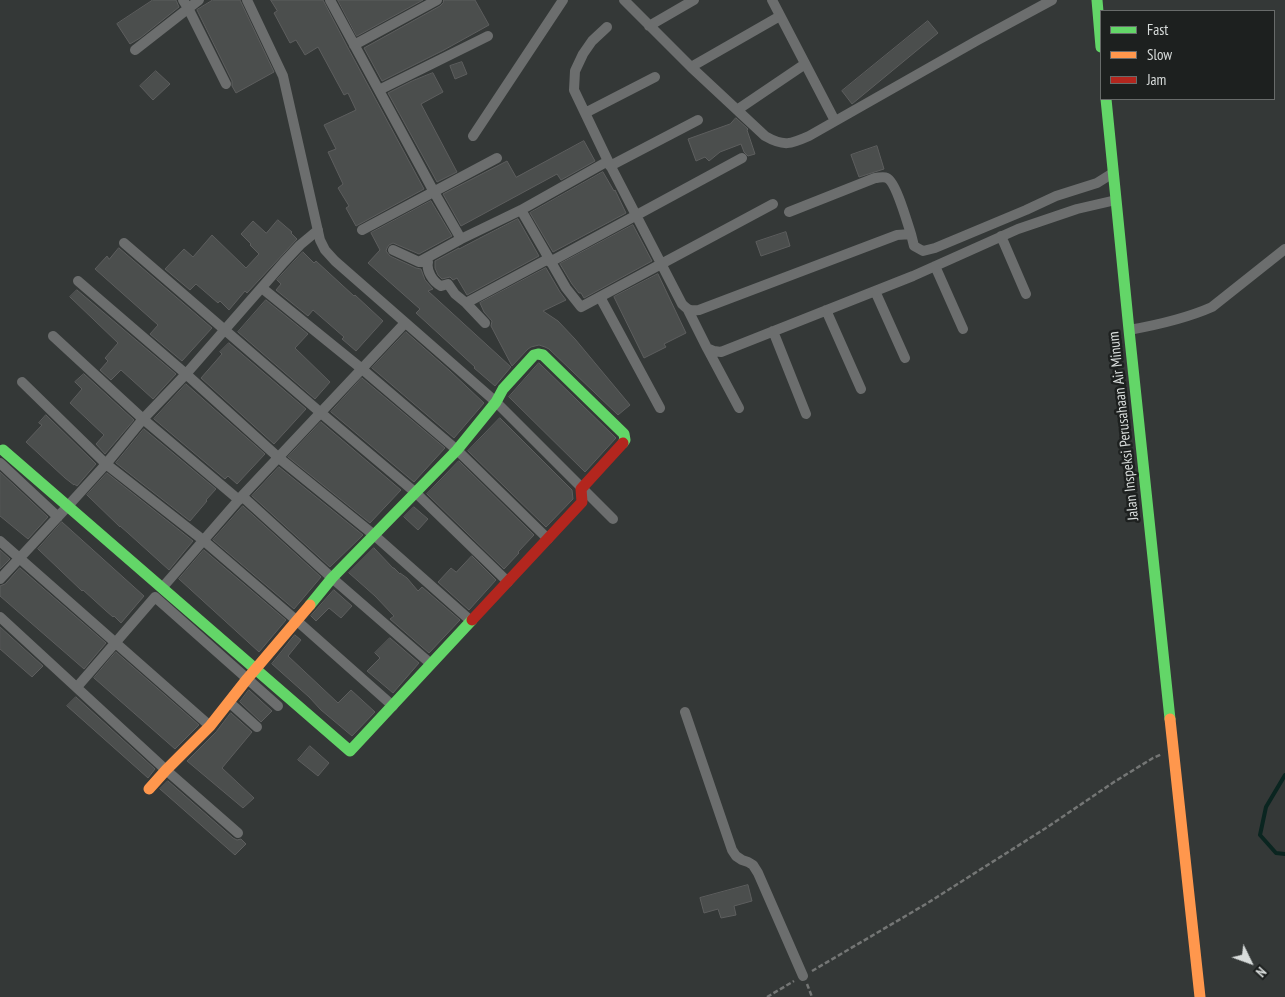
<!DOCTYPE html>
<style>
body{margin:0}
#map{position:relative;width:1285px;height:997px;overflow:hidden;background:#343837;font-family:"PT Sans Narrow",sans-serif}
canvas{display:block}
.legend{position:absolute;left:1100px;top:10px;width:175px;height:90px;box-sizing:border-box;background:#1d201f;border:1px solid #686b6a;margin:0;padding:6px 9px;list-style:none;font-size:15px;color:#d8dcdb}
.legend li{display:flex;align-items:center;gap:10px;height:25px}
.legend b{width:25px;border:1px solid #686b6a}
.north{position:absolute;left:1225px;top:937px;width:50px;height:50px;-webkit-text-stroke:4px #1d201f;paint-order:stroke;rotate:132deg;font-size:14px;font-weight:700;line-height:20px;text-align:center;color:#d8dcdb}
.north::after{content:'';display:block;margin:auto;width:18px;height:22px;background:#d8dcdb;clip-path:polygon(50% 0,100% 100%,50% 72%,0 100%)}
</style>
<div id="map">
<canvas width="1285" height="997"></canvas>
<ul class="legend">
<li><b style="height:6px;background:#63d668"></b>Fast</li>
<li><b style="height:6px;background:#ff974d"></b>Slow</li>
<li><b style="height:6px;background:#b3261e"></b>Jam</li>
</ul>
<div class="north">N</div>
</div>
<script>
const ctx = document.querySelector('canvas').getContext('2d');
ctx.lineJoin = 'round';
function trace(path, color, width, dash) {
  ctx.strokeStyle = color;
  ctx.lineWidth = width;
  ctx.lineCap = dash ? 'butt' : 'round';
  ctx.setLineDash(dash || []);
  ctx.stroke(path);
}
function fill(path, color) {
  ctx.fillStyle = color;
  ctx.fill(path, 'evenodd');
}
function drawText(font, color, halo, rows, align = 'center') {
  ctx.font = font + ' "PT Sans Narrow",sans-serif';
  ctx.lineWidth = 5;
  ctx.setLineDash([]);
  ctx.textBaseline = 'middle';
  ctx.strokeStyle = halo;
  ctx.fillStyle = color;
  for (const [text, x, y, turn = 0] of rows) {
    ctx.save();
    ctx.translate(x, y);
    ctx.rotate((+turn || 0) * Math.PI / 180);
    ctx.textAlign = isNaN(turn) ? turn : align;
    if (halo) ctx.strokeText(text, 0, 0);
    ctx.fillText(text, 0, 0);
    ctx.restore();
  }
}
trace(new Path2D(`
 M1285,775L1266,807L1260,835L1276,853L1285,854`), '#0a2520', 4);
const building = new Path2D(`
 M153,0H176L179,7L140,38L130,44L117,24Z
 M213,0H240L274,72L236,93L232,86V81L197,10Z
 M271,0H323L348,48L424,189L356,226L346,208L349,206L338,188L343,184L328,152L336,149L324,125L356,110L348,93L344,95L318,47L305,55L296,40L290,43L274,13L277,11Z
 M338,0H423L357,36Z
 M444,0H475L489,25L444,50L382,81L364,48L440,6L443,3Z
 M928,21L938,33L852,104L842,91Z
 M462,62L467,74L455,79L450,66Z
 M156,71L170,84L153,100L140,86Z
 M433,73L443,92L421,104L457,172L437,182L388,93L412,81Z
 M736,118L748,129L747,130L755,154L748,156L744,152L741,144L720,152L709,161L705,157L696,161L688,139L730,124Z
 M584,141L595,161L561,180L557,174L461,226L443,194L507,161L516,177Z
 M877,146L884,169L859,177L851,155Z
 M603,172L614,191L615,190L626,213L553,252L530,213Z
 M431,201L452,236L419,254L393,243L389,245L387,248L386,251L390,256L416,268L421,269L425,280L433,289L428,291L511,367L495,386L474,368L475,367L416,313L420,309L368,263L380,250L371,233Z
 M518,219L539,256L467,295L457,278L453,280L450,277L442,279L438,275L435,268V261L459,248V249L478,239Z
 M278,220L292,232L291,233L297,239L247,293L245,291L229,310L220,301L218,303L196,284L190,290L165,269L184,249L193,257L212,235L246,268L259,254L250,245L251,244L241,234L253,221L266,233Z
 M633,225L652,261L584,298L581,293H579L572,284L560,264Z
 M786,232L790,246L761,256L756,242Z
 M119,248L212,328L182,361L150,334L158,325L95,269L107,256L109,259Z
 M303,252L314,263L316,261L354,296L355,295L383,321L356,351L342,339L344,337L313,310L308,316L276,290L281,284L277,280Z
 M546,268L560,292L566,300L543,311L558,321L575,339L630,405L618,415L549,349L545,347L539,345L531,347L528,349L512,366L491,326L492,321L484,312L480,303Z
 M658,274L686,333L664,344L666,347L644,358L614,297Z
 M77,290L176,374L153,399L121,370L111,380L100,370L108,361L105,358L118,343L70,297Z
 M266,300L308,334L295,348L330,382L315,399L238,332Z
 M406,332L450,371L484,403L454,438L372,368Z
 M229,343L306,409L274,444L201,378L222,354L220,352Z
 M539,363L616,438L585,472L509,397Z
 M84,374L134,420L105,454L96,444L104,435L70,403L82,389L75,382Z
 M362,378L445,448L414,482L331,412Z
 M186,384L265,454L237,484L228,476L225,479L154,419Z
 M46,415L96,464L77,486L74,484V485L65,478L26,442L42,425L39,423Z
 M500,418L572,490L573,499L546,527L468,451Z
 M321,422L401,490L370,523L288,457Z
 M144,429L216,489L206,500L207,501L190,521L116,463Z
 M459,461L534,535L518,552L519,553L504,569L427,494Z
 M279,467L363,535L330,567L252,496Z
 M0,472L48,517L28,539L0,516Z
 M107,473L193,541L169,570L128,533L120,526V527L87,495Z
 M243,506L321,577L294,609L213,540Z
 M414,507L428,519L418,530L404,517Z
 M62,522L144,596L121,623L114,616L113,617L105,610L83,590L82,591L38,549Z
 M374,548L393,568H394L400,574V573L407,578L418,591L422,587L460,620L429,653L390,619L394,616L375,596L349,573Z
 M0,550L10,559L0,569Z
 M204,550L286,620L259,652L179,579Z
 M472,556L496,580L469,610L438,582L451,568L456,572Z
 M20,568L106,643L84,669L0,596V586L5,584Z
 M334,590L352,606L341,618L329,608L316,621L311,616Z
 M0,627L43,666L32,677L0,649Z
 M295,635L301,640L288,656L338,703L351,690L375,712L352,736L321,710L309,697L272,664Z
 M390,638L419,663L393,693L367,671L380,658L375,653Z
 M116,652L199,725L175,749L94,678Z
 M249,690L272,711L261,722L240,702Z
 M76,697L155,769L148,778L67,706Z
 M231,713L252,732L222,768L254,798L243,808L187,761L216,732Z
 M310,746L329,763L318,776L298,760Z
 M168,781L233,838L237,840L241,839L246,844L235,855L160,789Z
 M748,885L752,901L734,906L736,915L721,918L718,909L704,913L700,898Z`);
fill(building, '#4b4e4d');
trace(building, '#5d5e5e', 1);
trace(new Path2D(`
 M812,971L926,904L1046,828L1114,782L1153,758L1162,754
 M807,984L812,997
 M767,997L794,981`), '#747675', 2.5, [5, 2.5]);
trace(new Path2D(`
 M183,0L188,8L226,84
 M247,0L283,76L320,240L325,250L335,261L496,402L613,519
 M330,0L434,192L461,239
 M624,0L691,67L765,136C784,147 791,144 809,136L978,40L1052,0
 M772,0L835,121
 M649,26L694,0
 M607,27L592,41L583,54L575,71L574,90L608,161
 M354,45L437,0
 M135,50L199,0
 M691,67L780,16
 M379,90L488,36
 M737,110L805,64
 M585,113L655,77
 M473,136L563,0
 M610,166L698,120
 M521,210L566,288L581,307L773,204
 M789,212L875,178C879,178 883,176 887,178C896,182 907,222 911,234
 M362,230L497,158
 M1001,236L1026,294
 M124,243L321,413L416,493L508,582
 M393,250L419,262H428C426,271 433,282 441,286L448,284L455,294L466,303L485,323
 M419,262L461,239L521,210L608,161L682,304C688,310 690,311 699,310L897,235L911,234L914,246L923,251L935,248L1026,210L1056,196L1097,183L1113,173
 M550,262L742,158
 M935,266L963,329
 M78,281L186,374L279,458L374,535L471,621
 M262,288L362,369L457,450L548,539
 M875,291L905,358
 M600,297L660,408
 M466,303L548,259
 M688,310L707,348L714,351L721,352L913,276L1018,229L1077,209L1116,200
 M826,310L861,389
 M1129,330C1157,325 1185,319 1212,307L1285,249
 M773,331L806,414
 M53,336L143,419L239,500
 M707,348L739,408
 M22,382L106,464L203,540L296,620L393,706
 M0,463L58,517
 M242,496L332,578L431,664
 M0,541L210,726
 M0,579L67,507L106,464L143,419L186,374L284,262L300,245L318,230
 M162,588L242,496L405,323
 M0,617L166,770L238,833
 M77,687L155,597L278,706
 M229,702L257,727
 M685,712L732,850L736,856L742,860L748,862L753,865L758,873L803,976`), '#6c6e6e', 10);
trace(new Path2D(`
 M1097,0L1101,47
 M1106,99L1129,330L1170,719
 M3,450L350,751L472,620
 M310,605L332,578L457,450L496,402L503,389L534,355L538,354L543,355L624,434L625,440L623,443`), '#63d668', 11);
trace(new Path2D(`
 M1170,719L1200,997
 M149,789L166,770L210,726L247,679L310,605`), '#ff974d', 11);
trace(new Path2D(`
 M472,620L582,502L581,489L623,443`), '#b3261e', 11);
drawText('15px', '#d8dcdb', '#1d201f', [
 ["Jalan Inspeksi Perusahaan Air Minum",1124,426,-96]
]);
</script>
